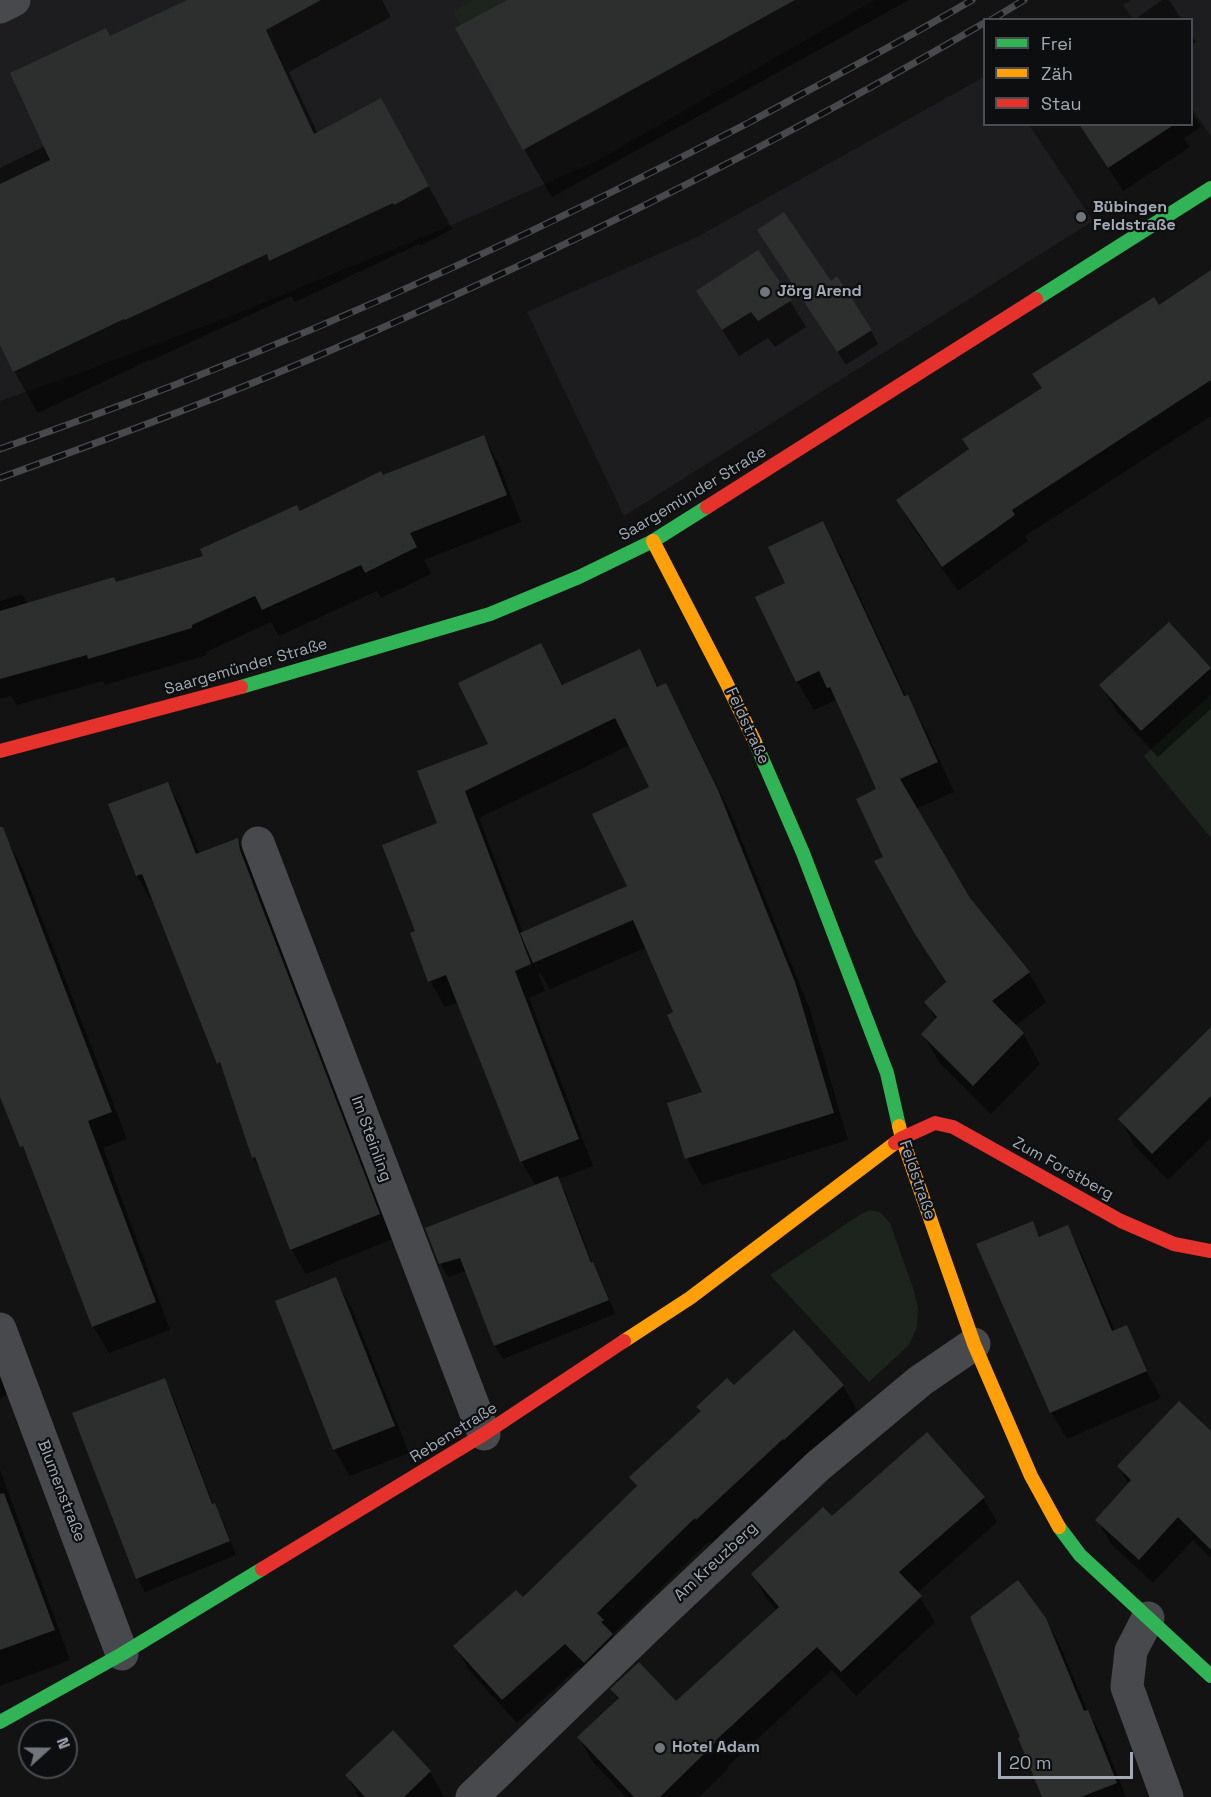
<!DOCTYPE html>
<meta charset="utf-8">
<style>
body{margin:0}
#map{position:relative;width:1211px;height:1797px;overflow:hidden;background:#131313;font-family:"Space Grotesk",sans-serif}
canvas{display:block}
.legend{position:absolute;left:983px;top:18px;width:210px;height:108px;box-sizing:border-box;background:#0d0e0f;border:2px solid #494c51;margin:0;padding:8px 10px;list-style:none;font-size:18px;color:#a3aab5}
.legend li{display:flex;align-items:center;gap:12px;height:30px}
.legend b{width:30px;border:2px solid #494c51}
.north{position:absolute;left:18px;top:1719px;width:60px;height:60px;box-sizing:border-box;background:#0d0e0f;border:2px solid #494c51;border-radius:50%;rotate:69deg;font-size:16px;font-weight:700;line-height:24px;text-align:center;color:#a3aab5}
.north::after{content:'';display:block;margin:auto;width:21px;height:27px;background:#71757c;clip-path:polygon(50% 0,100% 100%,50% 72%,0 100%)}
.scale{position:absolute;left:998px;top:1752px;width:135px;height:27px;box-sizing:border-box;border:3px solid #a3aab5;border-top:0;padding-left:8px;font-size:18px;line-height:21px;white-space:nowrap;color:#a3aab5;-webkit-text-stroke:4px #0d0e0f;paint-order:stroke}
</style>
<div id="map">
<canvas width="1211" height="1797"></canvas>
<ul class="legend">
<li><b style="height:8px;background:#30b455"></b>Frei</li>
<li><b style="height:8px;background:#ff9f0a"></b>Zäh</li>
<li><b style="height:8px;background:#e5322d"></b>Stau</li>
</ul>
<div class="north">N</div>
<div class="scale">20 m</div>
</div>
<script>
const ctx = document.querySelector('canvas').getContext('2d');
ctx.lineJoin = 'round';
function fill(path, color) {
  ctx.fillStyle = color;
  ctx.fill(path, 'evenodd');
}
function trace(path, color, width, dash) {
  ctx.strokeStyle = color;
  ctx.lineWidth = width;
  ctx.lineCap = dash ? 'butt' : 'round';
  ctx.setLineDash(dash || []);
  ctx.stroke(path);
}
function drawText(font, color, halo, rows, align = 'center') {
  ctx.font = font + ' "Space Grotesk",sans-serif';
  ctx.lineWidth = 4.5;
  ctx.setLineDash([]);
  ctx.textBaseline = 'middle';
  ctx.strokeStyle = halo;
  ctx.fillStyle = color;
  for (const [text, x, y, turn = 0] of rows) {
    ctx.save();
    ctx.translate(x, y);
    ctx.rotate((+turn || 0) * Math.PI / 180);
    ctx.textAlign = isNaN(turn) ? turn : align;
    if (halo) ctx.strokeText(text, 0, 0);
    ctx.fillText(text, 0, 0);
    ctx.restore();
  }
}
fill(new Path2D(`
 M0,0H875L599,160L450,226L231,316L77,374L0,401Z
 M1131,0H1211V137L1192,108V20L1133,19L1123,5Z
 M984,77V124L1029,125L1093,221L624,516L527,312L697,237Z`), '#1d1d1f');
fill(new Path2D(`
 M473,0H507L461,25L453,12Z
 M1211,694V838L1144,756Z
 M870,1210L880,1212L890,1223L914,1291L918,1308L917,1327L909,1345L869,1382L770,1275L861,1214Z`), '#1d241d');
fill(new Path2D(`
 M190,0H382L391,17L289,72L318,134L405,142L452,229L420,246L419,244L295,302L291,296L150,361L149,360L38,413L14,371L0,342V168L45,146L110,37Z
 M510,0H909L552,197L524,149Z
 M1162,0H1169L1182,20H1134Z
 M1192,35L1196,42L1192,45Z
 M1192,112L1201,127L1184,138L1190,147L1123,191L1080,124H1192Z
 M767,244L830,283L871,331L878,344L846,365Z
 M1211,271V416L1025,536L1028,541L958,591L912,526L898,501L970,450L1043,389Z
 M698,292L790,301L806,327L775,347L768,338L739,356Z
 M484,437L499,464L521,522L424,560L431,574L381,598L377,591L279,636L271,622L206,652L207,655L105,685L103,681L17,705L11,696L0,699V601L22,594L28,604L117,584L205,557L300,512L382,476Z
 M822,523L839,552L906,697L924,726L954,792L916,809L969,899L1029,973L1046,1002L1015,1026L1023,1034L1040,1064L991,1114L940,1063L923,1034L936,1020L926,1003L946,984L917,934L885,857L878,790L846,717L836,700L814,710L797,681L787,584Z
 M541,645L564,686L639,651L659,688L665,685L680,711L733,818L810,1010L848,1140L702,1185L687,1158L704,1093L675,1013L647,947L550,989L540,972L538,973L545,991L529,998L593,1166L558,1179L565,1191L593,1265L600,1277L615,1314L503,1359L495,1346L466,1271L448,1277L441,1264L427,1229L536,1186L521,1161L458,1003L445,1007L430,981L417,932L439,824L490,745ZM630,745L651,787L629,886L523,933L479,818Z
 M1209,669L1211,672V709L1158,757L1117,712L1101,685Z
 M168,784L182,809L199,854L237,839L251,864L393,1239L306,1274L292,1250L263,1175L253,1158L227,1078L219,1063L153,900H151L137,876Z
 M7,840L22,867L127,1139L103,1148L170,1330L109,1353L93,1326L31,1163L22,1146L6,1108L0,1084V843Z
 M1211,1032V1138L1168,1180L1135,1146L1120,1119Z
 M1032,1223L1041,1238L1067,1227L1082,1254L1123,1350L1146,1371L1161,1398L1067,1439L1051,1412Z
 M335,1279L351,1306L409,1453L350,1476L334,1449Z
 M794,1332L843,1386L857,1410L799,1463L798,1462L711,1543L709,1541L612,1635L626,1659L598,1686L579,1667L517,1723L469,1670L455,1646L523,1599L637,1488L631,1478L702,1413L698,1407L734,1387Z
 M0,1371L9,1394L0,1398Z
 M164,1379L172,1393L213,1504L222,1518L236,1555L145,1592L138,1578L74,1414Z
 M1211,1433V1558L1193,1540L1153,1583L1111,1544L1097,1520L1129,1485L1119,1467Z
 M0,1470L70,1660L0,1686Z
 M983,1498L997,1522L917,1593L935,1622L856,1696L832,1670L728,1766L729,1768L699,1797H626L593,1762L579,1738L618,1700L612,1690L676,1704L777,1611L767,1599L753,1575L832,1518Z
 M1044,1617L1059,1643L1088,1712L1102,1736L1126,1797H1043Z
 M430,1772L444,1797H359L347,1776Z`), '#0007');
fill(new Path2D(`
 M187,0H321L266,30L314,134L381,98L429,186L394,205L393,203L269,261L267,254L125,320L124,319L13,372L0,345V184L50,160L10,73L106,28L110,36Z
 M507,0H795L523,150L455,28Z
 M1079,124H1175L1108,168Z
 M784,212L831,281L837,276L872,330L837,352L757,230Z
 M758,250L792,300L758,321L751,312L722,330L696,291Z
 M1211,270V380L1012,510L1015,515L942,567L896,500L969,449L962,439L1042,388L1032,374L1154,297L1159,305Z
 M484,435L507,495L410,533L417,547L365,573L361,565L262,610L255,596L192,625V628L88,659L87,655L0,679V611L114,577L116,582L203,556L200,549L297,505L300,511L381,471L383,475Z
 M823,521L904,696L908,695L938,762L900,779L970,898L1030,972L992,1001L1024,1033L973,1086L921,1034L937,1017L924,1002L946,982L915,934L874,861L883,857L856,799L876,789L861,755L830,687L827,688L819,671L796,682L755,597L785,583L768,547Z
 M1169,622L1211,668L1141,731L1099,685Z
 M541,643L562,685L640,649L657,687L666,683L718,790L795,982L834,1113L685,1159L667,1103L702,1092L667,1015L673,1012L633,920L533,963L520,933L627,886L592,814L649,787L615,718L465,791L531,964L515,971L579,1139L520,1162L446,975L428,982L410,933L415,931L382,845L437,823L417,771L488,744L458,683Z
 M168,782L196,854L238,838L240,850L380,1214L290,1250L255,1157L252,1158L220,1062L217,1064L142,874L136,876L108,804Z
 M0,827H3L112,1112L88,1121L156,1302L92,1327L23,1146L20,1147L0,1097Z
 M1211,1027V1096L1152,1154L1118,1119Z
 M558,1176L591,1263L593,1262L609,1300L494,1346L460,1258L439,1264L425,1228Z
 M1033,1221L1039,1237L1068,1225L1112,1331L1127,1325L1147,1371L1050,1413L976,1244Z
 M336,1277L395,1426L333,1450L275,1301Z
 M794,1330L844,1385L784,1440L783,1439L696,1520L695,1518L597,1613L604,1620L601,1622L613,1634L584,1663L565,1644L502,1700L453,1646L516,1590L523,1597L637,1486L629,1477L701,1411L696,1407L727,1378L734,1385Z
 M165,1378L212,1504L215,1503L230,1541L136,1579L72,1413Z
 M1179,1401L1211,1431V1550L1178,1517L1139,1560L1095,1520L1131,1480L1117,1466Z
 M927,1432L985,1497L899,1572L922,1596L841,1672L817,1647L715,1741L716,1742L660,1797H634L577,1737L619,1698L610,1689L639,1662L676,1701L779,1607L751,1574L823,1507L832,1516Z
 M4,1493L55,1630L0,1650V1494Z
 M1018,1580L1046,1618L1084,1711L1088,1710L1117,1783L1081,1797H1042L1018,1738L1020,1737L970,1617Z
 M393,1730L431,1771L404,1797H365L345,1775Z`), '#2d2e2e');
trace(new Path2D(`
 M0,7L14,0
 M258,843L484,1434
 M0,1329L122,1654
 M1148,1618L1131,1651L1127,1687L1167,1797
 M472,1797L658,1617L818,1466L920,1381L974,1344`), '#47494c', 33);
trace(new Path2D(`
 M1036,299L1211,188
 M241,687L490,614L579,577L653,541L707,507
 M755,742L803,853L887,1073L899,1126
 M1059,1527L1080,1555L1211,1676
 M0,1722L122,1654L262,1569`), '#30b455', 14);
trace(new Path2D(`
 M653,541L726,682L755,742
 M899,1126L902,1138L974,1344L1031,1476L1059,1527
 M624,1341L690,1298L895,1143`), '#ff9f0a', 14);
trace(new Path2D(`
 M707,507L1036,299
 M0,751L241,687
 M895,1143L902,1138L935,1123L953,1127L1121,1221L1174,1244L1211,1251
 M262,1569L484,1434L624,1341`), '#e5322d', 14);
const rail = new Path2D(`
 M991,20L1024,0
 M0,449C59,428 118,407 177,384C373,308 564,219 750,122C824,82 899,43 972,0
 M0,478C113,437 226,396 336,348C558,252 775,145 984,23`);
trace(rail, '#48494c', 7);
trace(rail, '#0d0e0f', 4.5, [14]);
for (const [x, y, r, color] of [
 [1081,217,6,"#71757c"],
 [765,292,6,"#71757c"],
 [660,1748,6,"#71757c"]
]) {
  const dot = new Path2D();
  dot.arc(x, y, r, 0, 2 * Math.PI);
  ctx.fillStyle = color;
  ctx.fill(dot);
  trace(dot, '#0d0e0f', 2);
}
drawText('bold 16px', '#a3aab5', '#0d0e0f', [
 ["Bübingen",1093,208],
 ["Feldstraße",1093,226],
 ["Jörg Arend",777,292],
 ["Hotel Adam",672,1748]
], 'left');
drawText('16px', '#a3aab5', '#0d0e0f', [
 ["Saargemünder Straße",693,494,-31],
 ["Saargemünder Straße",246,667,-16],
 ["Feldstraße",747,726,65],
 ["Im Steinling",371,1139,70],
 ["Zum Forstberg",1063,1169,29],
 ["Feldstraße",917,1180,71],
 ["Rebenstraße",454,1433,-32],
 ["Blumenstraße",61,1491,69],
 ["Am Kreuzberg",716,1562,-43]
]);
</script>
